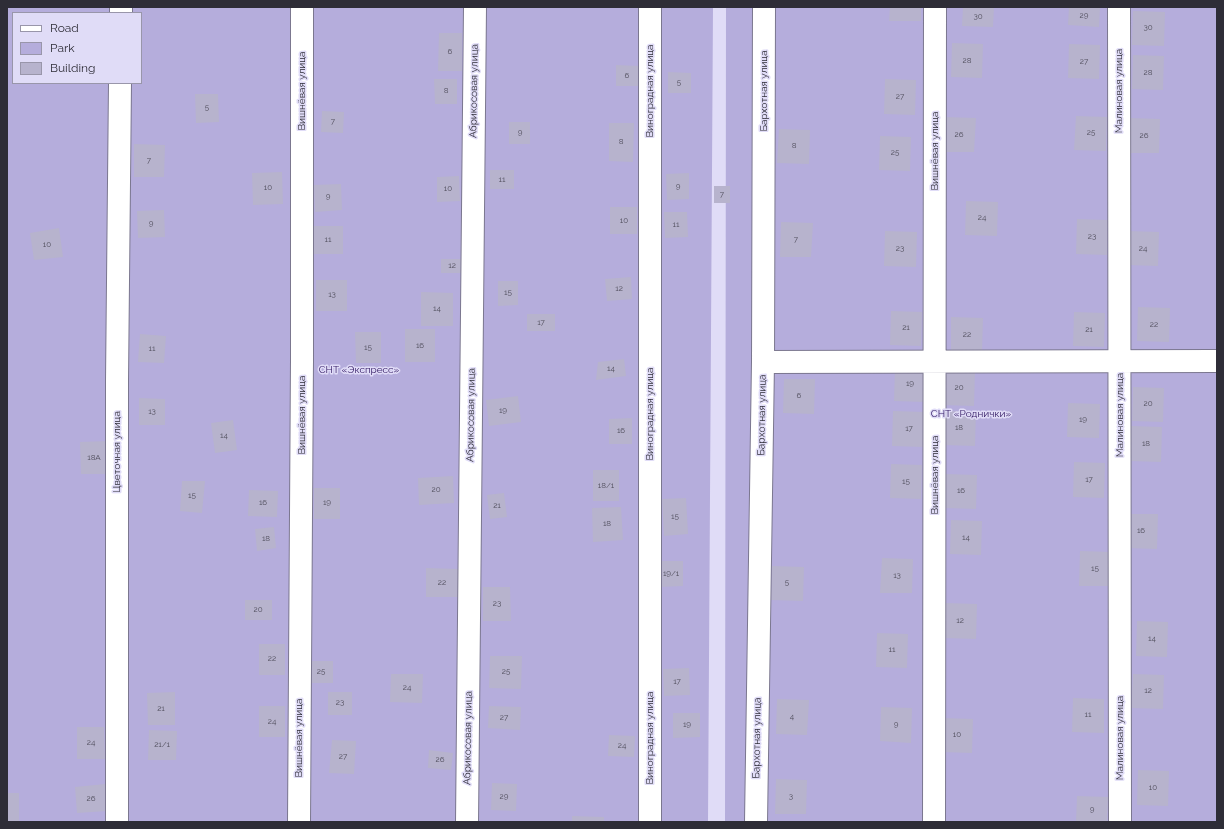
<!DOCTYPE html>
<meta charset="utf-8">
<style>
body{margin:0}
#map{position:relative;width:1224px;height:829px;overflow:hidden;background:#e0dcf7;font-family:Raleway,sans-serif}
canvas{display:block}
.frame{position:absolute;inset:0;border:8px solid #2e2d37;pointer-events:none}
.legend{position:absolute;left:12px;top:12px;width:130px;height:72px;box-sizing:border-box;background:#e0dcf7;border:1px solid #9996aa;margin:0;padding:5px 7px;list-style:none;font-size:12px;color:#2e2d37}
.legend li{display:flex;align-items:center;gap:8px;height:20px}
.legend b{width:20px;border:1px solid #9996aa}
</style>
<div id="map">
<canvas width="1224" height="829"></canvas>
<div class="frame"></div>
<ul class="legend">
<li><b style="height:5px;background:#fff"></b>Road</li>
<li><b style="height:11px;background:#b5addc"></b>Park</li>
<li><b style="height:11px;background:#b7b3cd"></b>Building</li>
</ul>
</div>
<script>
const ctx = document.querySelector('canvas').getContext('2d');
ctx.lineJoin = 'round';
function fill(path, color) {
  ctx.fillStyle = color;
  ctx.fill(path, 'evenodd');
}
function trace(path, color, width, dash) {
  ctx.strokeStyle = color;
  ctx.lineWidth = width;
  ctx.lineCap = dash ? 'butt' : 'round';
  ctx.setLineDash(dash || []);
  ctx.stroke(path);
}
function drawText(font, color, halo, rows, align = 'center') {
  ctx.font = font + ' Raleway,sans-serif';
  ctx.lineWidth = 3;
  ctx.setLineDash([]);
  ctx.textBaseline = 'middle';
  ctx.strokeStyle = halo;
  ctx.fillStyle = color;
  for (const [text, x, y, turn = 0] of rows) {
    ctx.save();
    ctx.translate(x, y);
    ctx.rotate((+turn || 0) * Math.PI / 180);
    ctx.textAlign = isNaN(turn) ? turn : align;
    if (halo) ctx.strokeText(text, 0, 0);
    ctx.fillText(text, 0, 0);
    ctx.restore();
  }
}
fill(new Path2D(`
 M7,7H713L708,822H7ZM13,13H141V83H13Z
 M726,7H1217V822H725Z`), '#b5addc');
fill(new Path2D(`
 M890,7H921V21H889Z
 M963,7H994L993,27L962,26Z
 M1069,7H1100L1099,27L1068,25Z
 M1133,11L1165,12L1164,46L1132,45Z
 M439,33H462V71H438Z
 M952,43L983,44L982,78L951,77Z
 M1069,44L1100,45L1099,79L1068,78Z
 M1133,55L1164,56L1163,90L1132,89Z
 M616,65L639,66L638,86H616Z
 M668,72L691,73V93H668Z
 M434,79H457V104H435Z
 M885,79L916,80L915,115L884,114Z
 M195,94H218L219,122L196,123Z
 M322,111L344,112L343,133L321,132Z
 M1076,116L1107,117L1106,151L1074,150Z
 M944,117L976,118L974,152H943Z
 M1129,118L1160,119L1159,153H1127Z
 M509,122H530V144H509Z
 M609,123H634L633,162L609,161Z
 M779,129L810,130L809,164L777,163Z
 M880,136L911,137L910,171L879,170Z
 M134,144L165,145L164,177H134Z
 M490,170H514V189H490Z
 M282,172L283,204L253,205L252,173Z
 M689,173V199L667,200L666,174Z
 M459,176L460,201L437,202V177Z
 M341,184L342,210L315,212L314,185Z
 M714,186H730V203H714Z
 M966,201L998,202L997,236L965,235Z
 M610,207H637V234H610Z
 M164,210L165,237L138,238L137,211Z
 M664,212H687L688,237L665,238Z
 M1077,219L1108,220L1107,255L1076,254Z
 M781,222L813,223L811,257H780Z
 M314,226H343V254H314Z
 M59,228L63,257L34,260L30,233Z
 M885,231L917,232L916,267L884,266Z
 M1127,231L1159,232L1158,266L1126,265Z
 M441,259H463V273H441Z
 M631,277L632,299L607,301L605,279Z
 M316,280H347V311H316Z
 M498,281H518V305L498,306Z
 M421,292L453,293V326H421Z
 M1138,307L1170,308L1169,342L1137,341Z
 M891,311L922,312L921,346L890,345Z
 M1074,312L1105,313L1104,347L1073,346Z
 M527,314H555V331H527Z
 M951,317L983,318L982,352H951Z
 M405,329H435V362H405Z
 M355,332H381V363H356Z
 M140,334L166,336L164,363L138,362Z
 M624,359L626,376L596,380L598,362Z
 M895,367L926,368L925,402L894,401Z
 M944,370L975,371L974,406L942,405Z
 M784,379H815L814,414L783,413Z
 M1133,387L1164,388L1163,422L1132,421Z
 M518,396L521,422L489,426L486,400Z
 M139,398L165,399V425H139Z
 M1068,403L1100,404L1099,438L1067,437Z
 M893,411L925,412L924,447L892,446Z
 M944,411L976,412L975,446L943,445Z
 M632,418V444H609V419Z
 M233,420L237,450L215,453L211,423Z
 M1131,426L1162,427L1161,462L1130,461Z
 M108,441V474H81L80,442Z
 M1074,462L1105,463L1104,498L1073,497Z
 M891,464L922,465L921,499L890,498Z
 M593,470H619V501H593Z
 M946,474L977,475L976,509L945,508Z
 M453,476L454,503L419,505L418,478Z
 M182,481H205L202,513L180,511Z
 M314,488H340V519H314Z
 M249,490L278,491L277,517L248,516Z
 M504,493L507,517L490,519L487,495Z
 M686,498L688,534L664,536L662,499Z
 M621,507L623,540L593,542L592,508Z
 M1126,514H1158L1157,549L1125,548Z
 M951,520L982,521L981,555L950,554Z
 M274,527L276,548L257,551L255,529Z
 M1080,551L1112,552L1111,586H1079Z
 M882,558L913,559L912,593H880Z
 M660,561H683V586L660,587Z
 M772,566L804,567L803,601L771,600Z
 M426,568L458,569V597H426Z
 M483,587H510L511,621H483Z
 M245,600H272V620H245Z
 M945,603L977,604L976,639L944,638Z
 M1137,621L1168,622L1167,657L1136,656Z
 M877,633L908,634L907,668L876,667Z
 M259,644H285V675H259Z
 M490,656H522L521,689L489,688Z
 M310,661H333V683H309Z
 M689,668L690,695L664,696L663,669Z
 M391,674H423L422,703L390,702Z
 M1133,674L1164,675L1163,709L1131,708Z
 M175,692V725H148L147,693Z
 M328,692H352V715H328Z
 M1073,698L1104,699V733L1072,732Z
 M777,699L809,700L807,735L776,734Z
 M259,706H285V737H259Z
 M489,706L521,707L520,730L488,728Z
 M881,707L912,708L911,743L880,741Z
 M673,713H700V737L673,738Z
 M942,718L973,719L972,753L941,752Z
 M77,727H104L105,759H77Z
 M149,730L177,731L176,760H148Z
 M609,735L635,736L634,757L608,756Z
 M332,740L356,741L354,774L329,773Z
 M429,750L453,753L451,770L428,768Z
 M1138,770L1169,771L1168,806L1137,805Z
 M776,779L807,780L806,814H775Z
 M492,783L517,784L516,811L491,810Z
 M105,784L107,811L77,813L75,787Z
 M7,793H19V822H7Z
 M1077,796L1108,797L1107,822H1076Z
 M572,816L604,817V822H572Z`), '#b7b3cd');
const minor = new Path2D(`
 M1119,7L1120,822
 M121,13V7
 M763,362L1217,361
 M117,822V380L120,83
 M299,822L302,359V7
 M467,822L475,7
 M650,822V7
 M756,822L763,362L764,7
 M934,822L935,7`);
trace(minor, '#7b778f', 24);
trace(minor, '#fff', 22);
drawText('8px', '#504e5c', null, [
 ["29",1084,16],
 ["30",978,17],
 ["30",1148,28],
 ["6",450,52],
 ["28",967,61],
 ["27",1084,62],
 ["28",1148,73],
 ["6",627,76],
 ["5",679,83],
 ["8",446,91],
 ["27",900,97],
 ["5",207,108],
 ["7",333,122],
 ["9",520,133],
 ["25",1091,133],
 ["26",959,135],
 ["26",1144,136],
 ["8",621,142],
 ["8",794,146],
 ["25",895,153],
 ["7",149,161],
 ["11",502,180],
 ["9",678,187],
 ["10",268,188],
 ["10",448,189],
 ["7",722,195],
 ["9",328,197],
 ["24",982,218],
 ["10",624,221],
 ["9",151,224],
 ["11",676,225],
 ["23",1092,237],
 ["11",328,240],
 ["7",796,240],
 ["10",47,245],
 ["23",900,249],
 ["24",1143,249],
 ["12",452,266],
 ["12",619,289],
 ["15",508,293],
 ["13",332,295],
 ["14",437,309],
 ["17",541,323],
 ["22",1154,325],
 ["21",906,328],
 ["21",1089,330],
 ["22",967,335],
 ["16",420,346],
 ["15",368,348],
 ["11",152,349],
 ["14",611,369],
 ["19",910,384],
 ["20",959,388],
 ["6",799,396],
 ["20",1148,404],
 ["19",503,411],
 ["13",152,412],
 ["19",1083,420],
 ["18",959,428],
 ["17",909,429],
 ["16",621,431],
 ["14",224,436],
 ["18",1146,444],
 ["18А",94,458],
 ["17",1089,480],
 ["15",906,482],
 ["18/1",606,486],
 ["20",436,490],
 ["16",961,491],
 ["15",192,496],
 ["16",263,503],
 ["19",327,503],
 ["21",497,506],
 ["15",675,517],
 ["18",607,524],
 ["16",1141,531],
 ["14",966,538],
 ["18",266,539],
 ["15",1095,569],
 ["19/1",671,574],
 ["13",897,576],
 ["22",442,583],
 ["5",787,583],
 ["23",497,604],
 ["20",258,610],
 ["12",960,621],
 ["14",1152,639],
 ["11",892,650],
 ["22",272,659],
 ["25",321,672],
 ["25",506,672],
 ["17",677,682],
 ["24",407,688],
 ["12",1148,691],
 ["23",340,703],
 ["21",161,709],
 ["11",1088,715],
 ["4",792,717],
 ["27",504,718],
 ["24",272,722],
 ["19",687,725],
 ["9",896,725],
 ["10",957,735],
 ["24",91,743],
 ["21/1",162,745],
 ["24",622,746],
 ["27",343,757],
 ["26",440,760],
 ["10",1153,788],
 ["29",504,797],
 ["3",791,797],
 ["26",91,799],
 ["9",1092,810]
]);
drawText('10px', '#2e2d37', '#e0dcf7', [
 ["Вишнёвая улица",302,91,-90],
 ["Абрикосовая улица",474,91,-89],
 ["Виноградная улица",650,91,-90],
 ["Бархотная улица",764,91,-90],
 ["Малиновая улица",1119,91,-90],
 ["Вишнёвая улица",935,151,-90],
 ["Виноградная улица",650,414,-90],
 ["Вишнёвая улица",302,415,-90],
 ["Абрикосовая улица",471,415,-89],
 ["Бархотная улица",762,415,-89],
 ["Малиновая улица",1120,415,-90],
 ["Цветочная улица",117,452,-90],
 ["Вишнёвая улица",935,475,-90],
 ["Вишнёвая улица",299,738,-90],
 ["Абрикосовая улица",468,738,-89],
 ["Виноградная улица",650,738,-90],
 ["Бархотная улица",757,738,-89],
 ["Малиновая улица",1120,738,-90]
]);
drawText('10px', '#321963', '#e0dcf7', [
 ["СНТ «Экспресс»",359,370],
 ["СНТ «Роднички»",971,414]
]);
</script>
